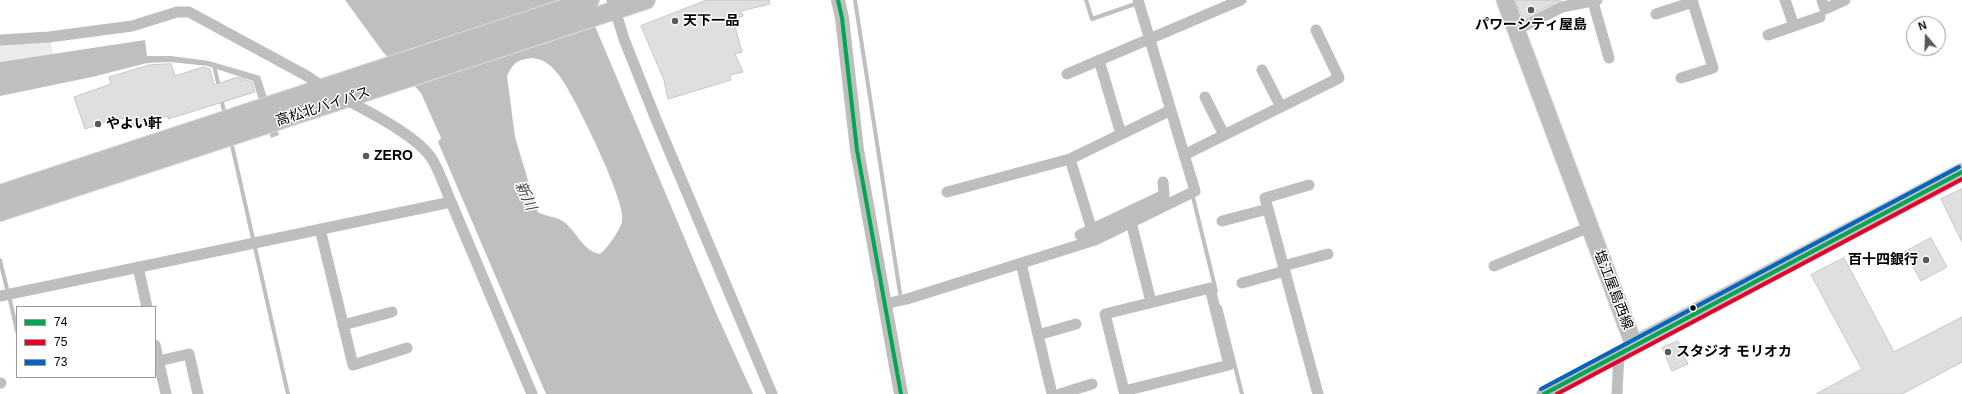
<!DOCTYPE html>
<meta charset="utf-8">
<style>
body{margin:0}
#map{position:relative;width:1962px;height:394px;overflow:hidden;background:#fff;font-family:Arial,sans-serif}
canvas{display:block}
.legend{position:absolute;left:16px;top:306px;width:140px;height:72px;box-sizing:border-box;background:#fff;border:1px solid #999;margin:0;padding:5px 7px;list-style:none;font-size:12px;color:#000}
.legend li{display:flex;align-items:center;gap:8px;height:20px}
.legend b{width:20px;border:1px solid #999}
.north{position:absolute;left:1906px;top:16px;width:40px;height:40px;box-sizing:border-box;background:#fff;border:1px solid #999;border-radius:50%;rotate:341deg;font-size:11px;font-weight:700;line-height:16px;text-align:center;color:#000}
.north::after{content:'';display:block;margin:auto;width:14px;height:18px;background:#595959;clip-path:polygon(50% 0,100% 100%,50% 72%,0 100%)}
</style>
<div id="map">
<canvas width="1962" height="394"></canvas>
<ul class="legend">
<li><b style="height:5px;background:#00a651"></b>74</li>
<li><b style="height:5px;background:#e4002b"></b>75</li>
<li><b style="height:5px;background:#0065bd"></b>73</li>
</ul>
<div class="north">N</div>
</div>
<script>
const ctx = document.querySelector('canvas').getContext('2d');
ctx.lineJoin = 'round';
function fill(path, color) {
  ctx.fillStyle = color;
  ctx.fill(path, 'evenodd');
}
function trace(path, color, width, dash) {
  ctx.strokeStyle = color;
  ctx.lineWidth = width;
  ctx.lineCap = dash ? 'butt' : 'round';
  ctx.setLineDash(dash || []);
  ctx.stroke(path);
}
function drawText(font, color, halo, rows, align = 'center') {
  ctx.font = font + ' Arial,"Noto Sans JP",sans-serif';
  ctx.lineWidth = 3;
  ctx.setLineDash([]);
  ctx.textBaseline = 'middle';
  ctx.strokeStyle = halo;
  ctx.fillStyle = color;
  for (const [text, x, y, turn = 0] of rows) {
    ctx.save();
    ctx.translate(x, y);
    ctx.rotate((+turn || 0) * Math.PI / 180);
    ctx.textAlign = isNaN(turn) ? turn : align;
    if (halo) ctx.strokeText(text, 0, 0);
    ctx.fillText(text, 0, 0);
    ctx.restore();
  }
}
fill(new Path2D(`
 M51,42L53,54L0,62V45Z`), '#ececec');
fill(new Path2D(`
 M345,0H584L716,313L753,394H546L438,142L441,138L421,93L383,52ZM532,58C545,59 553,67 561,78C574,96 628,204 622,222C620,230 606,250 600,254C583,251 577,232 564,222C556,216 546,217 538,212L535,204L515,137L507,76C514,62 517,60 532,58Z
 M145,40L147,56H171L209,61L260,76L279,135L271,138L253,81L208,66L170,62L147,63L92,77L0,96V62Z`), '#bfbfbf');
trace(new Path2D(`
 M855,0L900,293
 M1086,0L1092,19L1135,4L1136,6
 M211,65H214L219,87
 M221,98L225,115
 M231,141L288,394
 M1192,193L1216,291
 M0,260L7,289
 M10,300L17,331
 M1220,307L1242,394`), '#bfbfbf', 4);
const building = new Path2D(`
 M707,0H769L770,4L741,11L743,16L733,19L742,52L735,54L743,72L730,75L731,80L668,99L664,80L641,26Z
 M1516,0H1561L1523,19Z
 M171,64L175,76L203,67L210,69L214,85L238,77L252,82L255,92L168,119V116L132,126L129,117L121,119V117L85,129L74,97L111,84L109,77L149,65Z
 M1962,189V242L1941,199Z
 M1931,238L1947,267L1921,281L1905,252Z
 M1844,258L1894,352L1962,317V362L1902,394H1816L1862,369L1811,275Z
 M1678,341L1688,364L1672,371L1662,348Z`);
fill(building, '#dfdfdf');
trace(building, '#c7c7c7', 1);
const primary = new Path2D(`
 M1505,0L1634,345L1962,172`);
const trunk = new Path2D(`
 M0,194L590,0
 M0,212L646,0`);
trace(primary, '#dbdbdb', 19);
trace(trunk, '#dbdbdb', 20);
trace(new Path2D(`
 M612,0L624,39L655,117L772,394
 M1785,0L1794,26
 M1822,0L1825,9L1845,0
 M1593,2L1609,58
 M1656,14L1693,2
 M1516,30L1562,7L1597,0
 M1768,35L1820,17
 M0,40L49,37L132,26L177,12H189L307,76L326,89
 M1099,60L1121,134
 M1262,70L1281,107
 M1067,74L1241,0
 M1681,78L1713,68L1692,0
 M1205,97L1224,135
 M343,98C367,111 418,136 432,159C440,172 445,188 451,202
 M1184,155L1339,78L1316,30
 M1070,159L1171,110
 M1309,185L1265,198L1318,394
 M947,192L1070,159L1095,240
 M1222,221L1268,209
 M1131,222L1151,302
 M320,229L353,365L407,348
 M1080,235L1164,195L1163,182
 M1021,263L1052,394
 M1283,266L1328,254
 M1494,266L1590,227
 M138,267L147,307
 M1242,283L1285,271
 M0,296L451,202L532,394
 M884,304L907,299L1095,240L1195,191L1138,0
 M343,325L392,312
 M1038,335L1076,324
 M155,345L166,394
 M158,361L189,354L198,394
 M0,383H1
 M1124,391L1229,365L1210,288L1105,314L1124,391L1125,394
 M1060,394L1092,384
 M1617,394L1619,353`), '#bebebe', 11);
trace(new Path2D(`
 M838,0L842,18L857,150L901,394`), '#bebebe', 14);
trace(new Path2D(`
 M1544,394L1634,345`), '#b8b8b8', 15);
trace(primary, '#bebebe', 17);
trace(trunk, '#bebebe', 18);
trace(new Path2D(`
 M838,0L842,18L857,150L901,394
 M1544,394L1962,172`), '#00a651', 4);
trace(new Path2D(`
 M1557,394L1962,179`), '#e4002b', 4);
trace(new Path2D(`
 M1541,389L1959,167`), '#0065bd', 4);
for (const [x, y, r, color] of [
 [1531,10,4,"#595959"],
 [675,21,4,"#595959"],
 [98,124,4,"#595959"],
 [366,156,4,"#595959"],
 [1926,260,4,"#595959"],
 [1693,308,3.5,"#000"],
 [1668,352,4,"#595959"]
]) {
  const dot = new Path2D();
  dot.arc(x, y, r, 0, 2 * Math.PI);
  ctx.fillStyle = color;
  ctx.fill(dot);
  trace(dot, '#fff', 1.5);
}
drawText('bold 14px', '#000', '#fff', [
 ["天下一品",683,21],
 ["パワーシティ屋島",1531,25,"center"],
 ["やよい軒",106,124],
 ["ZERO",374,156],
 ["百十四銀行",1918,260,"right"],
 ["スタジオ モリオカ",1676,352]
], 'left');
drawText('14px', '#000', '#fff', [
 ["高松北バイパス",323,107,-18],
 ["塩江屋島西線",1613,290,69]
]);
drawText('italic 15px', '#444', '#fff', [
 ["新川",525,196,65]
]);
</script>
